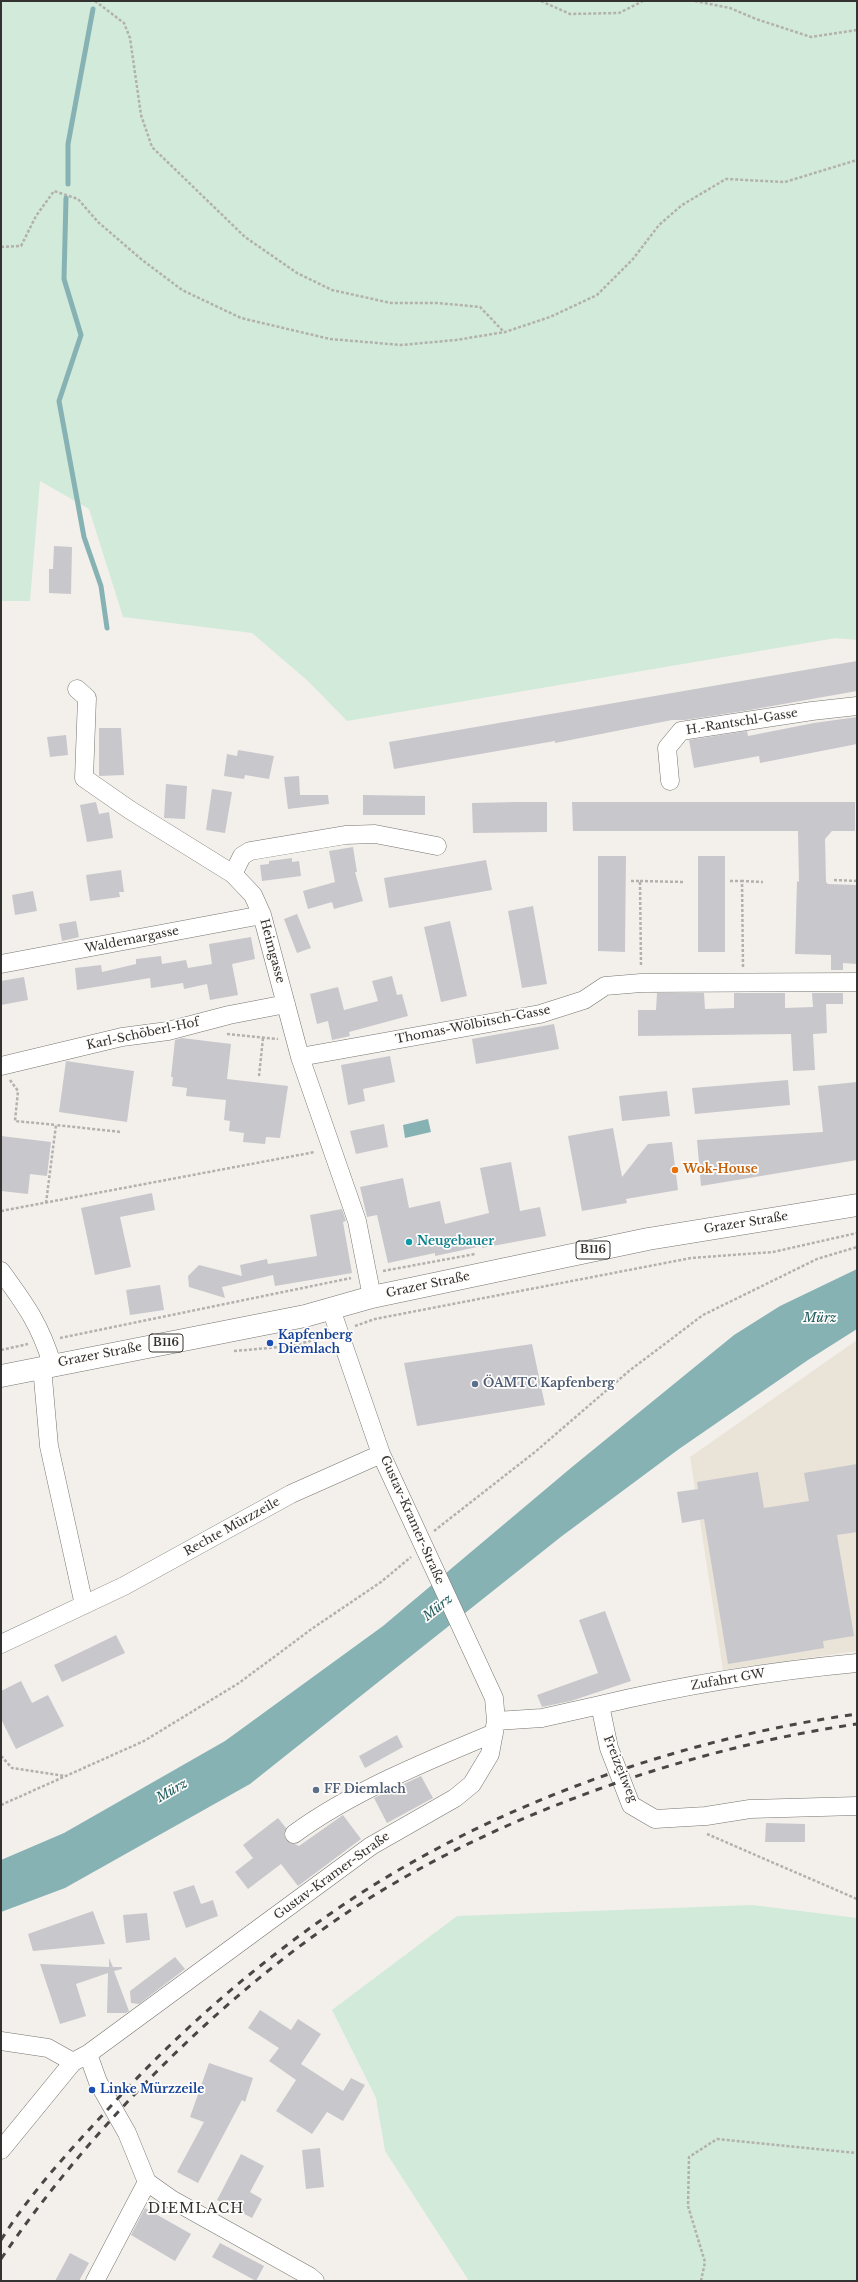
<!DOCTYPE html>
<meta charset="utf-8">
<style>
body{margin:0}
#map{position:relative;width:858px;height:2282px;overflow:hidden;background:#f3f0eb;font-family:"Libre Baskerville",serif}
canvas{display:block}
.frame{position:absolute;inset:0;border:2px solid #343231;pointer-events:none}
</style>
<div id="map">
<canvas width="858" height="2282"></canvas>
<div class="frame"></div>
</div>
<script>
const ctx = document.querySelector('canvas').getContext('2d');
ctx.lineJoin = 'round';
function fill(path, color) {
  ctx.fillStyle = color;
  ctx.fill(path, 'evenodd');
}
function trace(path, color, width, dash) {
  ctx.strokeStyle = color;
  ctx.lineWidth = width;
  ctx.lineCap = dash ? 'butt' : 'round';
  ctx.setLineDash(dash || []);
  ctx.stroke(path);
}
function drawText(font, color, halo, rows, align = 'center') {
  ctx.font = font + ' "Libre Baskerville",serif';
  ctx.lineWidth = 3.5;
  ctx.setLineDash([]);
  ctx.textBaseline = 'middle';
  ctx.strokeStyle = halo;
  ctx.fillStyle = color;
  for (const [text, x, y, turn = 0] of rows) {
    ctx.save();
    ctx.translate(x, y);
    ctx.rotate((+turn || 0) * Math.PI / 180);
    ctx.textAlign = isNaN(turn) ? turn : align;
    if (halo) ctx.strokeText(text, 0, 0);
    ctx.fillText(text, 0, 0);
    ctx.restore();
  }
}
fill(new Path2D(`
 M857,1340V1651L723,1670L690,1457Z`), '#eae3d8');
fill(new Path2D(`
 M1,1H857V640L836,638L347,721L309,682L252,633L123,617L89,509L40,481L30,601H1Z
 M752,1905L857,1918V2281H469L385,2151L376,2098L332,2010L457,1916Z`), '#d2eada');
fill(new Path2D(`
 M428,1119L431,1132L405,1138L403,1125Z
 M857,1269V1329L808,1360L679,1449L562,1536L250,1784L65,1888L1,1912V1860L64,1833L225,1741L383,1626L572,1467L734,1335L780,1306Z`), '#87b2b4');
trace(new Path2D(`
 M68,184V144L93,9
 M66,198L64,279L81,335L59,401L84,537L101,586L107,628`), '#87b2b4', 5);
fill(new Path2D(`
 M54,546L72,547L71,594L49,593V569H53Z
 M857,661V691L744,711L685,720H672L555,743V741L394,769L389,742Z
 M857,717V744L760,763L759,756L694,768L689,740L747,731L748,736L814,723Z
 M99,728H121L124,775L99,776Z
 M66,735L68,755L50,757L47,737Z
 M238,750L274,756L269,779L245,775L244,779L224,776L227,754L237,756Z
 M299,776L300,795H328L329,804L288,809L284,777Z
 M166,784L187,786L185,819L164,818Z
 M212,789L232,792L225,833L206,830Z
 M363,795L425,796V815H363Z
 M96,802L99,814L109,812L113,838L87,842L80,805Z
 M517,802H547V832L473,833L472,803Z
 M572,802H855V831H832L825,839L826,882L828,884L857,885V964L843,963V970H831V955L795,954L797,881L799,882L798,831H573Z
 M353,847L357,872H355L363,901L334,909L332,902L308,909L303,891L335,882L329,851Z
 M598,856H626L625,952L598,951Z
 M698,856H725V952H698Z
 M292,858V862L299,861L301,876L262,881L260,865L269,864V861Z
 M486,860L492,890L389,908L384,878Z
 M121,870L124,892H119L120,897L90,901L86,875Z
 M33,891L37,911L15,915L12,895Z
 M533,906L547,984L522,988L508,911Z
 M297,914L311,948L297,953L284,919Z
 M76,921L79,937L62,941L59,924Z
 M450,921L467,996L441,1002L424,927Z
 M251,937L255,959L232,964L238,995L210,1000L207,984L184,989L183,983L151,988L150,978L77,990L75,968L101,965L102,972L136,964V959L161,956L162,964L186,960L188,968L212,964L209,944Z
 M392,976L397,995L402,994L408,1016L349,1032L350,1036L332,1040L328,1021L317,1024L310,994L338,987L344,1010L378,1001L372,981Z
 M24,977L28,1000L1,1005V981Z
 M657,993H704L705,1009L734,1008V993H785V1008L813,1007L812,993H843V1004H826L827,1033L813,1034L815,1070L793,1071L791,1034L638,1036V1010H656Z
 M554,1024L559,1049L476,1064L472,1039Z
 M182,1038L231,1044L227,1079L288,1086L280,1138L266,1137L265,1144L243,1142L244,1133L229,1131L230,1121L224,1120L226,1100L186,1096L187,1088L172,1086L173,1077H171L175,1040Z
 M390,1056L395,1082L363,1089L365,1101L348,1105L341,1065Z
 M66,1061L134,1071L127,1122L59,1112Z
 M788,1080L790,1105L695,1114L692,1088Z
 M857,1082V1160L701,1186L697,1140L823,1132L818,1086Z
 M667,1091L670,1116L622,1121L619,1096Z
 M384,1124L388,1147L356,1154L350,1131Z
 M613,1128L622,1177L648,1144L672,1142L678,1190L626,1199L627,1203L582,1211L568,1136Z
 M1,1136L51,1142L47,1176L30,1174L28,1194L1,1191Z
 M511,1162L520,1211L540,1207L546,1236L482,1248V1246L435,1256V1253L388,1263L377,1215L367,1217L360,1187L403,1178L409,1208L440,1201L445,1224L489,1213L480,1168Z
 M152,1193L155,1210L120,1217L131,1267L95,1275L81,1208Z
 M342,1209L346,1221L343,1222L352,1273L275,1286L273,1275L222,1287L225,1298L189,1287L188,1276L199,1265L242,1276L240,1265L267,1259L268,1264L317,1256L310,1215Z
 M160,1285L164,1310L130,1315L126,1290Z
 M532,1344L545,1405L417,1426L404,1363Z
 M857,1464V1532L837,1535L854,1636L823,1641L824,1648L728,1664L704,1519L682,1523L677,1492L698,1489L697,1482L758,1472L764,1508L809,1501L804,1473Z
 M605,1611L631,1681L571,1701L542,1707L537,1695L598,1673L579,1620Z
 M116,1635L125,1653L62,1682L54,1665Z
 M21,1681L32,1703L48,1695L64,1726L16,1749L1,1719V1691Z
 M397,1735L403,1747L365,1768L359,1756Z
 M421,1776L433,1798L387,1823L374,1798Z
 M343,1815L361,1839L298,1886L281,1864L248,1889L235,1872L253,1858L243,1845L278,1818L286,1828L284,1834L286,1840L299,1846Z
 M766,1823L805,1824V1842H765Z
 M194,1885L201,1904L213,1900L218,1916L186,1928L173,1892Z
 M93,1911L105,1944L33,1951L28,1934Z
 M147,1913L150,1940L126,1943L123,1915Z
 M175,1957L185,1969L139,2004L131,2003L130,1991Z
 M109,1958L113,1967H122V1969L114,1971L129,2011L126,2013H107L108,1973L76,1984L86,2016L60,2024L40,1964L109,1967Z
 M260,2010L291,2030L298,2019L321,2034L301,2064L343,2091L351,2078L365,2085L343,2121L327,2112L312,2134L276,2111L296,2080L269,2061L279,2048L248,2028Z
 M209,2063L253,2078L245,2102L242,2100L198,2183L177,2172L204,2122L190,2117Z
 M320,2148L324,2187L306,2189L302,2150Z
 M241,2154L264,2166L250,2192L262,2199L252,2218L217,2200Z
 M145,2208L191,2234L175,2261L131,2235Z
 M220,2243L264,2266L256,2281L212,2257Z
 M70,2253L89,2263L79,2281H55Z`), '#c8c7cc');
const minor = new Path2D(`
 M77,689L87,698L84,778L130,810L233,874L253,895L262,915L300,1057L357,1221L372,1297
 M670,781L667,748L681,731L812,711L857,706
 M233,874L242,856L250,851L345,835L375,834L437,846
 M1,964L262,915
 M300,1057L540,1014L584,1000L605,986L641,983L857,982
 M1,1066L122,1037L168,1031L229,1015L286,1004
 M1,1271C25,1304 40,1324 52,1364
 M42,1367L49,1446L84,1605
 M1,1644L124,1586L291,1494L381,1454
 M600,1705C684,1685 771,1671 857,1663
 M496,1721L542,1718L600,1705L609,1748L631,1805L655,1819L706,1816L750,1809L857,1806
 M294,1834C351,1792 429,1760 494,1733
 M1,2041L48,2048L73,2062
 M1,2150L73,2062L88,2054
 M147,2182L171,2199L309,2276L315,2281
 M95,2281L147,2182L127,2133L98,2082L88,2054L371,1846L455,1798L472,1784L490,1754L496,1721L494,1698L381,1454L331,1309`);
const major = new Path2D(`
 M1,1376L305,1316L372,1297L648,1239L857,1205`);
trace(minor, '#76746f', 19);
trace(major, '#76746f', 23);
trace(new Path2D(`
 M95,1L124,23L130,38L141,115L152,147L245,237L297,273L332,290L391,303H438L480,307L504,332
 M541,1L570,14L619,13L643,1
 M695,1L730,8L756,19L811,37L857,30
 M1,247L21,246L36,216L54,191L78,199L98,222L141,259L182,290L241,318L330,339L401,345L456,340L505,332L550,317L597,295L633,259L659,225L682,205L726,179L785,182L857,160
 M834,880L857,881
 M631,881H640L641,967
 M640,881L684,882
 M730,881H742
 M743,967L742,881L763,882
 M227,1034L278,1039
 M259,1076L263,1038
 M10,1080L18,1091L15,1121L56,1125
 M46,1203L56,1125L121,1132
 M1,1211L315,1152
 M383,1271L475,1254
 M355,1326L375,1319L691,1258L773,1252L857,1233
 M60,1338L351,1278
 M1,1350L28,1344
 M234,1351L292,1346L324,1337
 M434,1531L535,1452L629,1371L703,1315L817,1259L857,1247
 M1,1756L12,1768L65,1776
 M1,1805L144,1741L239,1683L313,1628L381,1582L411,1557
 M707,1834L857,1899
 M701,2281L705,2262L688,2206L689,2157L717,2139L857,2153`), '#b3b1ad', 2.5, [3, 2]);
trace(minor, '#fff', 18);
trace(major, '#fff', 22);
trace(new Path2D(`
 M1,2240C31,2192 71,2149 110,2107C178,2032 256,1964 340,1907C490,1805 678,1739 857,1714
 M1,2259C88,2131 214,2003 342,1916C487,1818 684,1749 857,1724`), '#494746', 3, [7, 7]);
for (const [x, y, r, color] of [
 [675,1170,4,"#e8710a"],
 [409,1242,4,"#0f9aa8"],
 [270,1343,4,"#1a4fb4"],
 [475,1384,4,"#5c6f8a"],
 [316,1790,4,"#5c6f8a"],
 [92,2090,4,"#1a4fb4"]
]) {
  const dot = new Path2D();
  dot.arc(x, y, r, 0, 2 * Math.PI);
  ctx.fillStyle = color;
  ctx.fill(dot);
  trace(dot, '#fffdfb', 1.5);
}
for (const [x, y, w] of [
 [593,1250,34],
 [166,1343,34]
]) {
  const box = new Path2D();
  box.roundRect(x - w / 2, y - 9, w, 18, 3);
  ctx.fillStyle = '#fffdfb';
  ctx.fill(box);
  trace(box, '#343231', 1);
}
drawText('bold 11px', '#343231', null, [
 ["B116",593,1250],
 ["B116",166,1343]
]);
drawText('12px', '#343231', '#fffdfb', [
 ["H.-Rantschl-Gasse",742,722,-9],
 ["Waldemargasse",132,940,-11],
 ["Heimgasse",272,951,75],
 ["Thomas-Wölbitsch-Gasse",473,1025,-11],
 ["Karl-Schöberl-Hof",143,1034,-12],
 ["Grazer Straße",746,1223,-9],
 ["Grazer Straße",428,1285,-12],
 ["Grazer Straße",100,1355,-11],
 ["Gustav-Kramer-Straße",412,1520,66],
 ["Rechte Mürzzeile",232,1527,-29],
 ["Zufahrt GW",728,1680,-10],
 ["Freizeitweg",620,1769,68],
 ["Gustav-Kramer-Straße",332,1876,-36]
]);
drawText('bold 12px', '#c56008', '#fffdfb', [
 ["Wok-House",683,1170]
], 'left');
drawText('bold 12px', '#0d838f', '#fffdfb', [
 ["Neugebauer",417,1242]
], 'left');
drawText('bold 12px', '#164399', '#fffdfb', [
 ["Kapfenberg",278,1336],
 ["Diemlach",278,1350],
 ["Linke Mürzzeile",100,2090]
], 'left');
drawText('bold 12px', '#4e5e75', '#fffdfb', [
 ["ÖAMTC Kapfenberg",483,1384],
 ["FF Diemlach",324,1790]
], 'left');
drawText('italic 13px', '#215d5f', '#fffdfb', [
 ["Mürz",820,1318],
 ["Mürz",438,1608,-39],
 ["Mürz",172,1791,-30]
]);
ctx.letterSpacing = '1px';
drawText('14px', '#343231', '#fffdfb', [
 ["DIEMLACH",196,2209]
]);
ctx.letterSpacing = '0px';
</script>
